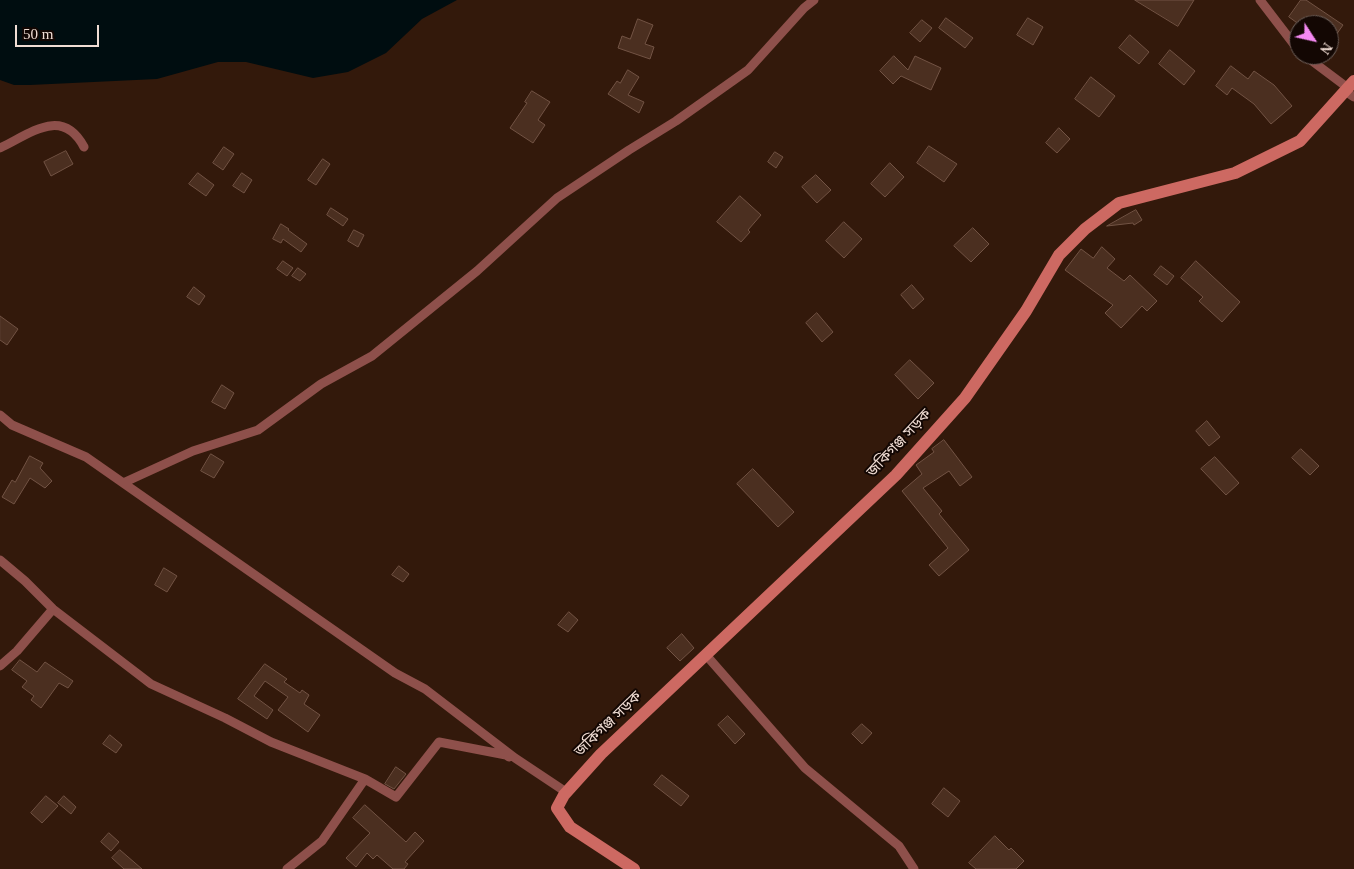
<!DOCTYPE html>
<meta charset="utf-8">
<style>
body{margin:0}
#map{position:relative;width:1354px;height:869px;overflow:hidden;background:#33190b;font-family:Georgia,serif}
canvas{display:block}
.north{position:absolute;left:1289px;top:15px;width:50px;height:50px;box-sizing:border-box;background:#130703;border:1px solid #6b5d57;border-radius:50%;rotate:125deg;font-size:14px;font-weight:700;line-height:20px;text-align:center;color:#f0ddd4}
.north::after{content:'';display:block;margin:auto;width:18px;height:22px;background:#f489f1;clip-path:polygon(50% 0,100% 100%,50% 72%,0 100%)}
.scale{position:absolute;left:15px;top:25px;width:84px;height:22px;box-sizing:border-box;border:2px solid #f0ddd4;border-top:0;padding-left:6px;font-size:15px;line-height:18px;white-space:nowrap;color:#f0ddd4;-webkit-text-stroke:4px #130703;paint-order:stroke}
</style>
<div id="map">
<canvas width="1354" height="869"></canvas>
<div class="north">N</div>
<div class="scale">50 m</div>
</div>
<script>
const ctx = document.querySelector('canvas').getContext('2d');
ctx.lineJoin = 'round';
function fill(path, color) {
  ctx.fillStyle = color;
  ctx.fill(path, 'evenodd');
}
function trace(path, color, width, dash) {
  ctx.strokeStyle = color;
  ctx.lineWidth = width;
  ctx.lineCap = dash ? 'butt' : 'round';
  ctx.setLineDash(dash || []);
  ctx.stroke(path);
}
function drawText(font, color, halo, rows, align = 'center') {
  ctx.font = font + ' Georgia,"Noto Sans Bengali",serif';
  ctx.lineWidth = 4;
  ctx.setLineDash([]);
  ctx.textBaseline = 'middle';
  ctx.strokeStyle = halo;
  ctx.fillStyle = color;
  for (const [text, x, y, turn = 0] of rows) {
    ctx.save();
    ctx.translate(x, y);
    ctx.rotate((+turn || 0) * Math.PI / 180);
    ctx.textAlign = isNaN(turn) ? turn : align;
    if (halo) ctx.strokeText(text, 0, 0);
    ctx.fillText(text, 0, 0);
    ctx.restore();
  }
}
fill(new Path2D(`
 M0,0H457L422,19L386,53L348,72L313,78L246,62H218L157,79L30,85H14L0,80Z`), '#000d10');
const building = new Path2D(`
 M1135,0H1194L1178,26Z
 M1301,0H1306L1343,25L1329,45V25H1300L1289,17Z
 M946,18L973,38L965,48L939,28Z
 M1028,18L1043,27L1033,45L1017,35Z
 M638,19L653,25L645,44L654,47L650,59L618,48L622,36L630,39Z
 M922,20L932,28L920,42L910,33Z
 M1130,35L1149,52L1139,64L1119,48Z
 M1170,50L1195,71L1184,85L1159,64Z
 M894,56L908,70L915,56L941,68L931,90L901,76L893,84L880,71Z
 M1231,66L1248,79L1254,71L1274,85L1292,106L1271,124L1254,104L1232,88L1227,95L1216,86Z
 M628,70L639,77L628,95L644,102L639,113L608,94L617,81L620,83Z
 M1091,77L1115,96L1099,117L1075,99Z
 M532,91L550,102L538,120L545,125L533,143L510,128L527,103L525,102Z
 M1059,128L1070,139L1057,153L1046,143Z
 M929,146L957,164L944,182L917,163Z
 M224,147L234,154L223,170L213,163Z
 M66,151L73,164L51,176L44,162Z
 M775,152L783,157L776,168L768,162Z
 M323,159L330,164L316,185L308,180Z
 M890,163L904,177L885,197L871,184Z
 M198,173L214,185L206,196L189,184Z
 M242,173L252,180L244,193L233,186Z
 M816,175L831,190L817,203L802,187Z
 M740,196L761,215L748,230L750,232L741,242L717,222Z
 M331,208L348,219L343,226L327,215Z
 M1136,210L1142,220L1134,225L1133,223L1107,226Z
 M844,222L862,239L844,258L826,241Z
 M281,224L289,229L288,230L307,244L301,252L283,239L281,243L273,239Z
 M973,228L989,244L971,262L954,246Z
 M354,230L364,235L358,247L348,241Z
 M1102,247L1115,259L1107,268L1124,281L1130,275L1157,301L1147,311L1142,306L1121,328L1105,313L1113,305L1065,270L1081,249L1093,258Z
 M283,261L293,268L287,276L277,269Z
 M1196,261L1240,302L1222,322L1199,301L1203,297L1181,278Z
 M1161,266L1174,276L1167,285L1154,275Z
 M298,268L306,274L300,281L292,276Z
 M912,285L924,299L913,309L901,295Z
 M194,287L205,296L199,305L187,297Z
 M817,313L833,332L822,342L806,323Z
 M0,316L18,329L7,345L0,340Z
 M910,360L934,383L918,399L895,375Z
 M222,385L234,393L225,409L212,402Z
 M1207,421L1220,437L1209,446L1196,431Z
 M944,440L972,477L960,486L949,471L923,488L942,511L939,514L969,550L939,576L929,565L948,548L902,491L922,474L916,465L934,452L932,449Z
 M1301,449L1319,466L1310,475L1292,458Z
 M211,454L224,462L214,478L201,471Z
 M30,456L43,463L40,468L52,481L45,488L30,478L14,504L2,497L12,480L15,482Z
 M1215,457L1239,483L1226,495L1201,469Z
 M753,469L794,512L778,527L737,484Z
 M399,566L409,574L403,582L392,575Z
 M164,568L177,576L167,592L155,585Z
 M569,612L578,620L568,632L558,625Z
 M682,634L694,648L680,661L667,648Z
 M20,660L37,672L45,662L73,681L68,688L59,683L41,708L31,700L34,696L22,687L27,681L12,670Z
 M265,664L287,679L284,682L300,693L302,690L309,695L304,704L320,715L308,732L278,710L288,697L265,681L254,696L273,710L267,719L238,699Z
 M728,716L745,734L735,744L718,725Z
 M862,724L872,733L862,744L852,734Z
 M110,735L122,745L116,753L103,744Z
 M396,767L406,774L394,789L385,784Z
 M662,775L689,796L681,806L654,785Z
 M944,788L960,801L948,817L932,804Z
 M46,796L58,806L42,823L31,813Z
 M64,796L76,807L71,814L58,803Z
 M365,805L406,842L415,832L424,841L405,862L408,864L404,869H393L377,855L373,859L367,853L356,867L346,858L370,833L353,818Z
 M109,833L119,842L111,851L101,842Z
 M995,836L1009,850L1011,848L1024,861L1016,869H976L969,863Z
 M120,850L142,869H124L112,858Z`);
fill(building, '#4b2f20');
trace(building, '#725344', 1);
trace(new Path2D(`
 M1260,0L1299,51
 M1304,55L1348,88
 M1345,91L1354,97
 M0,148C30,134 62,106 84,147
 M0,415L12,425L86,457L395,673L425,689L515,758L566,792
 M123,483L193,451L258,430L321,384L372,356L477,271L557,198L629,150L676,121L748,70L804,8L814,0
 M0,560L25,581L53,609L151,684L225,718L271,742L365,779
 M706,655L805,768L899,846L914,869
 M0,666L17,651L53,609
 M287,869L322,841L365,779L396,797L439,742L506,755L509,757`), '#8e504b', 9);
trace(new Path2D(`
 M634,869L570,827L557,808L564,795L601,754L896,475L965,398L1026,311L1059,255L1085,229L1119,203L1235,173L1300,141L1354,81`), '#cd6962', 12);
drawText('15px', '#f0ddd4', '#130703', [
 ["জকিগঞ্জ সড়ক",900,444,-47],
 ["জকিগঞ্জ সড়ক",609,725,-44]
]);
</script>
